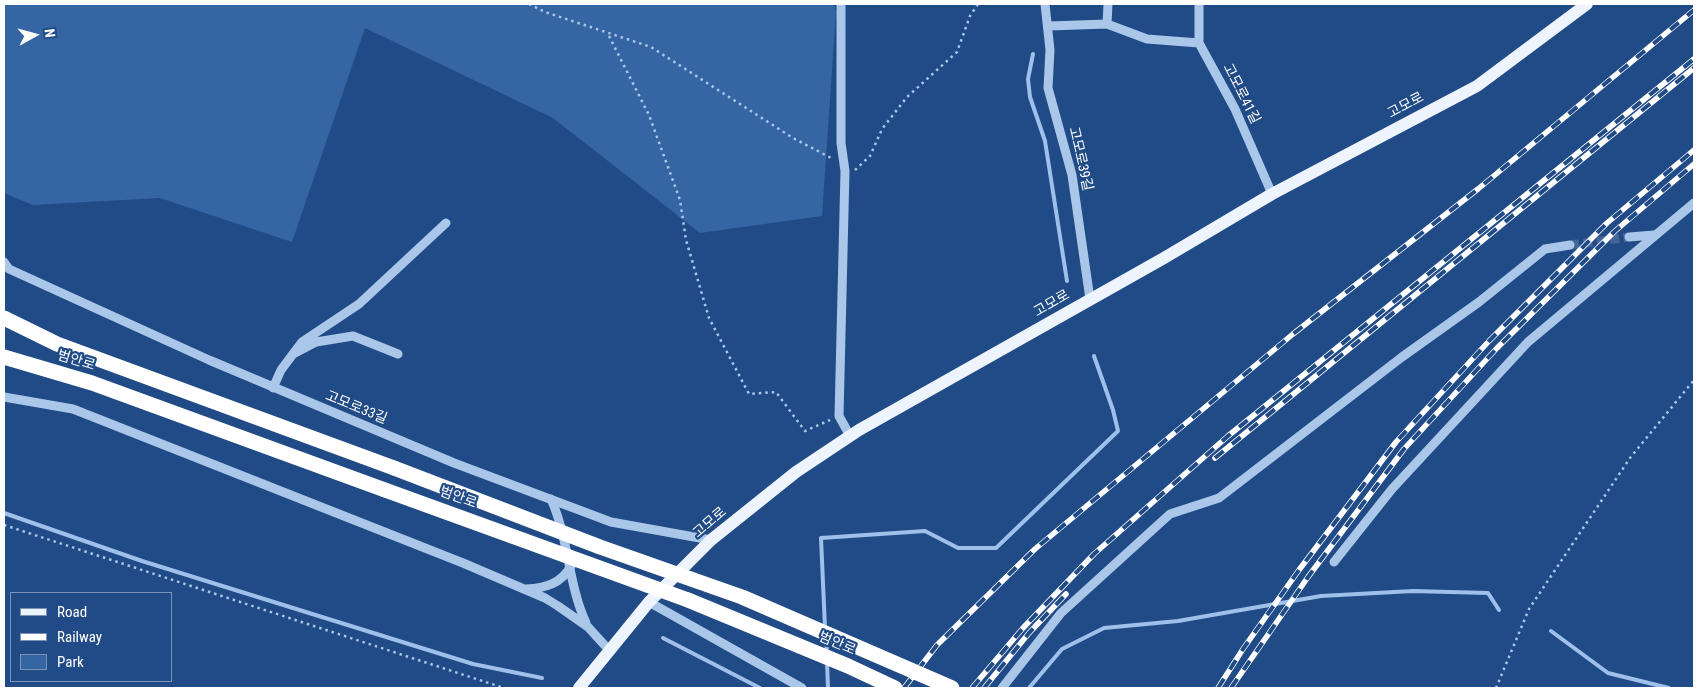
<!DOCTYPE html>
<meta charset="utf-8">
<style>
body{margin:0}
#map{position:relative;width:1698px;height:692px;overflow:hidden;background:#214b86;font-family:"Roboto Condensed",sans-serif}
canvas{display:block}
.frame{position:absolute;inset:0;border:5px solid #fff;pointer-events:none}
.legend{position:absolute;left:10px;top:592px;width:162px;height:90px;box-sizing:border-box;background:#214b86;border:1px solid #7a93b6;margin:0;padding:6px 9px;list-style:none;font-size:15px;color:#fff}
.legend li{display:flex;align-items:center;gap:10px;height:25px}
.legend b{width:25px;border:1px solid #7a93b6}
.north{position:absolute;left:10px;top:10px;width:50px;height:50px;-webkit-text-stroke:4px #214b86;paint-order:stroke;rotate:83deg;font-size:14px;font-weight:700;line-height:20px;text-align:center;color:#fff}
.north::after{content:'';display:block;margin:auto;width:18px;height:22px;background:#fff;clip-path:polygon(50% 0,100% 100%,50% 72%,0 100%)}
</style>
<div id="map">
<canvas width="1698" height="692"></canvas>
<div class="frame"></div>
<ul class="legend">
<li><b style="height:6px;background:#eef4fe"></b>Road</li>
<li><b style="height:6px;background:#fff"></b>Railway</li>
<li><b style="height:14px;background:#3565a3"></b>Park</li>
</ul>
<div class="north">N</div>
</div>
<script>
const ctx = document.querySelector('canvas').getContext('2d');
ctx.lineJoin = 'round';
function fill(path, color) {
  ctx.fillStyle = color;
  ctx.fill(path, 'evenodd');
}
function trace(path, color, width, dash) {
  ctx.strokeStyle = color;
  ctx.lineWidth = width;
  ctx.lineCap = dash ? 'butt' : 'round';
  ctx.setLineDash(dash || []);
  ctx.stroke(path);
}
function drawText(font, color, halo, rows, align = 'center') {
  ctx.font = font + ' "Roboto Condensed","Noto Sans KR",sans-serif';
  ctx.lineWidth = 4.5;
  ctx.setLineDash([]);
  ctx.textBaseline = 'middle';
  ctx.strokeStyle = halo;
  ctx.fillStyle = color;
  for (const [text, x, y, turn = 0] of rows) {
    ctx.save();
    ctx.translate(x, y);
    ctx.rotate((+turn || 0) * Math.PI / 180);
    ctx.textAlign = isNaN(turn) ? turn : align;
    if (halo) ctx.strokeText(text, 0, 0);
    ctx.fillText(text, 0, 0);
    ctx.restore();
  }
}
fill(new Path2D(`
 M4,4H834L836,12L822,216L700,233L553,118L365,28L292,242L160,198L33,205L4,193Z`), '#3565a3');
trace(new Path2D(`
 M1033,54L1028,79L1030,97L1045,141L1067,281
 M4,513L142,561L473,664L542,678
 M825,628L821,538L925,531L958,548H996L1118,431L1113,410L1094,356
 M1551,631L1608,673L1669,688
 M826,637L827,653
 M663,638L760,688
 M827,662L828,688
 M1029,688L1062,649L1104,628L1178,621L1321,596L1413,591L1488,593L1499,610`), '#9ec0eb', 4);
trace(new Path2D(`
 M1570,245L1629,237`), '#426698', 9, [9, 4.5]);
trace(new Path2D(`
 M529,4L545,12L651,47L793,138L833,159
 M609,36L649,115L680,200L686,240L709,318L749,394L776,392L805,431L830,420
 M855,170L870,156L882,129L907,97L957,52L970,16L978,4
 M4,525L504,688
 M1496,688L1529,609L1630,458L1694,380`), '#aac6e9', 2.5, [2.5, 4]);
trace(new Path2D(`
 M841,4V143L845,171L839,416L850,436
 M1045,4L1050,50L1048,88L1072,175L1090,299
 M1199,4V43L1235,109L1272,194
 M1107,24L1108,4
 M1049,26L1107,24L1147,39L1199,43
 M1629,237L1654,235
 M4,262L9,269L209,360L454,463L611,522L711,540
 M295,353L316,342L353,336L398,354
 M273,388L281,370L302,342L359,304L446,223
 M4,397L73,409L463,563L545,598L558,606L588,627L609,650
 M551,499C569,539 568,584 586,623
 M1334,562L1392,489L1528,342L1694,203
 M526,589C545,588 561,584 571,566
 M649,602L802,688
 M1002,688L1061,613L1170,514L1219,498L1402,357L1479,302L1545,249L1570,245`), '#aac6e9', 9);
trace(new Path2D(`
 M579,688L649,602L711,540L796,472L859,430L1164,258L1272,194L1477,86L1587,4`), '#eef4fe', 12);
trace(new Path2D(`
 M4,318L57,344L394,468
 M4,357L92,383L385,490
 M688,600L848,666L895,688`), '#fff', 15);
const rail = new Path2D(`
 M1215,458L1694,68
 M904,688L937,645L1035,549L1293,334L1478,189L1694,10
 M972,688L1023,628L1094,554L1228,436L1694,59
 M984,688L1029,633L1066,594
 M1218,688L1243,649L1299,570L1396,442L1489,341L1607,223L1694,150
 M1231,688L1308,577L1404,449L1497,348L1615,231L1694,164`);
trace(rail, '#fff', 5.5);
trace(rail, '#214b86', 4, [11]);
trace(new Path2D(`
 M394,468L600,547L742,597L952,688
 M385,490L688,600`), '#fff', 15);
drawText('14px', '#fff', '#214b86', [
 ["고모로41길",1241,94,63],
 ["고모로",1406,106,-28],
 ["고모로39길",1080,159,77],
 ["고모로",1052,304,-30],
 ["범안로",76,361,17],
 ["고모로33길",356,408,22],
 ["범안로",458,498,20],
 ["고모로",710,523,-41],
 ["범안로",837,644,23]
]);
</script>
